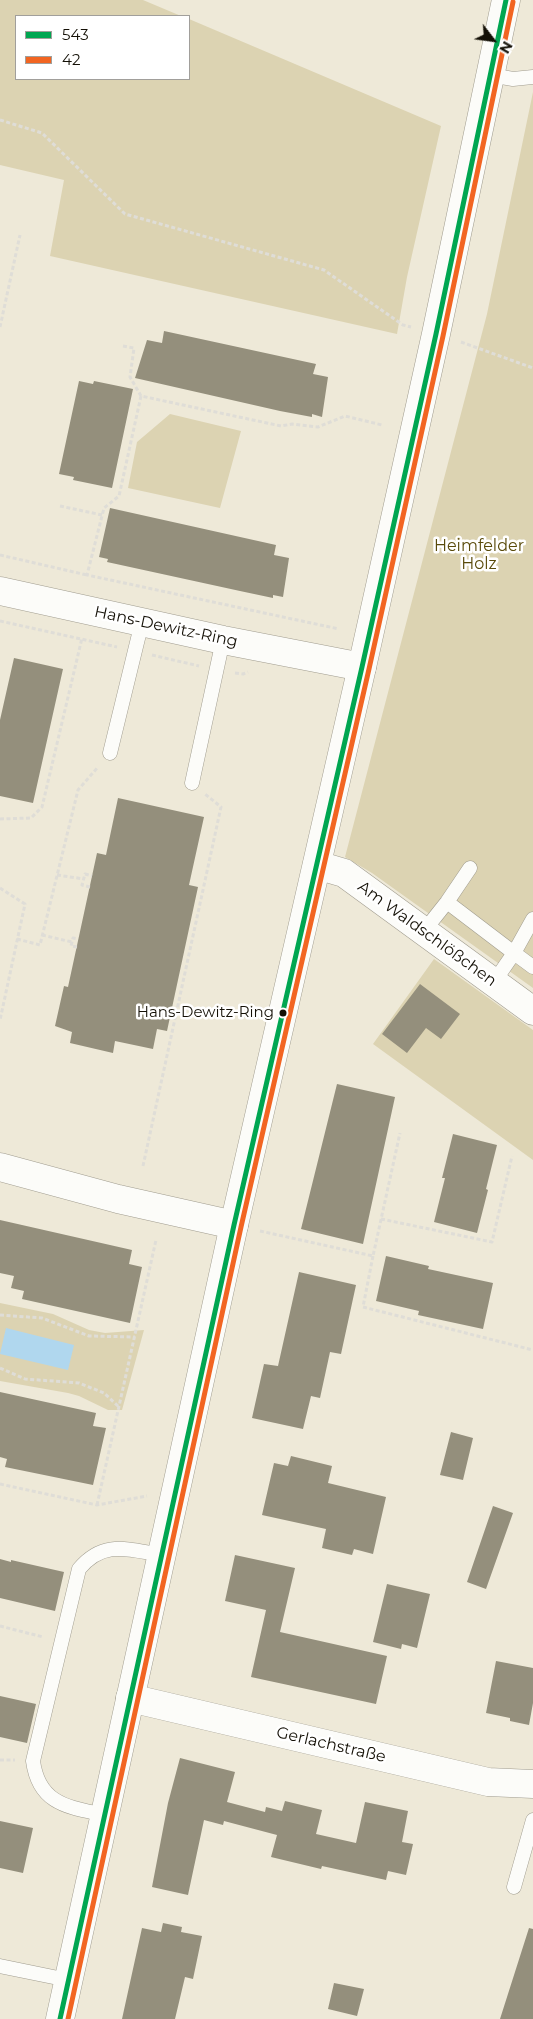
<!DOCTYPE html>
<meta charset="utf-8">
<style>
body{margin:0}
#map{position:relative;width:533px;height:2019px;overflow:hidden;background:#eee9d8;font-family:Montserrat,sans-serif}
canvas{display:block}
.legend{position:absolute;left:15px;top:15px;width:175px;height:65px;box-sizing:border-box;background:#fff;border:1px solid #a19f9b;margin:0;padding:6px 9px;list-style:none;font-size:15px;color:#141006}
.legend li{display:flex;align-items:center;gap:10px;height:25px}
.legend b{width:25px;border:1px solid #a19f9b}
.north{position:absolute;left:468px;top:15px;width:50px;height:50px;-webkit-text-stroke:4px #fff;paint-order:stroke;rotate:120deg;font-size:14px;font-weight:700;line-height:20px;text-align:center;color:#141006}
.north::after{content:'';display:block;margin:auto;width:18px;height:22px;background:#141006;clip-path:polygon(50% 0,100% 100%,50% 72%,0 100%)}
</style>
<div id="map">
<canvas width="533" height="2019"></canvas>
<ul class="legend">
<li><b style="height:6px;background:#00a651"></b>543</li>
<li><b style="height:6px;background:#f26522"></b>42</li>
</ul>
<div class="north">N</div>
</div>
<script>
const ctx = document.querySelector('canvas').getContext('2d');
ctx.lineJoin = 'round';
function fill(path, color) {
  ctx.fillStyle = color;
  ctx.fill(path, 'evenodd');
}
function trace(path, color, width, dash) {
  ctx.strokeStyle = color;
  ctx.lineWidth = width;
  ctx.lineCap = dash ? 'butt' : 'round';
  ctx.setLineDash(dash || []);
  ctx.stroke(path);
}
function drawText(font, color, halo, rows, align = 'center') {
  ctx.font = font + ' Montserrat,sans-serif';
  ctx.lineWidth = 5;
  ctx.setLineDash([]);
  ctx.textBaseline = 'middle';
  ctx.strokeStyle = halo;
  ctx.fillStyle = color;
  for (const [text, x, y, turn = 0] of rows) {
    ctx.save();
    ctx.translate(x, y);
    ctx.rotate((+turn || 0) * Math.PI / 180);
    ctx.textAlign = isNaN(turn) ? turn : align;
    if (halo) ctx.strokeText(text, 0, 0);
    ctx.fillText(text, 0, 0);
    ctx.restore();
  }
}
fill(new Path2D(`
 M0,0H143L181,16H16V79H189V19L441,126L407,277L397,334L50,256L64,180L0,165Z
 M533,92V988L372,873L345,857L487,314Z
 M170,414L241,431L220,508L128,488L137,442Z
 M434,959L533,1030V1160L373,1044Z
 M0,1303L53,1314L89,1330L105,1333L144,1330L122,1410H108L79,1396L68,1393L0,1381Z`), '#dcd3b2');
fill(new Path2D(`
 M6,1328L74,1345L68,1370L0,1354Z`), '#b0d7ee');
fill(new Path2D(`
 M164,331L316,364L313,374L328,377L322,417L312,414V417L280,411L135,378L147,340L162,343Z
 M79,381L93,384L94,381L133,389L112,488L73,480L74,477L59,474Z
 M110,508L276,545L274,555L289,558L283,597L273,595V598L240,591L107,562L108,559L99,557Z
 M14,658L63,669L33,803L0,796V720Z
 M118,798L204,817L189,885L198,887L167,1031L157,1029L153,1049L115,1041L113,1053L70,1043L72,1032L55,1026L64,986L68,987L97,853L106,855Z
 M420,984L460,1014L441,1039L426,1028L407,1053L382,1034Z
 M337,1084L395,1097L363,1244L301,1229Z
 M453,1134L497,1145L486,1189L488,1190L477,1233L434,1222L445,1178H442Z
 M0,1220L132,1250L129,1264L142,1267L130,1323L22,1299L24,1291L11,1288L14,1276L0,1273Z
 M386,1256L429,1266L428,1269L493,1283L483,1329L418,1315L419,1311L376,1301Z
 M299,1272L356,1285L341,1354L330,1352L320,1398L311,1396L303,1429L252,1418L264,1364L278,1366Z
 M0,1392L96,1413L93,1426L106,1428L93,1485L5,1467L7,1459L0,1457Z
 M451,1432L473,1438L463,1480L440,1475Z
 M291,1456L332,1466L328,1483L386,1497L373,1554L354,1549L352,1555L322,1548L326,1529L262,1515L274,1463L288,1466Z
 M493,1506L513,1513L486,1589L467,1582Z
 M235,1555L295,1568L280,1632L387,1656L376,1704L251,1677L266,1610L225,1601Z
 M0,1559L11,1562V1560L64,1572L55,1611L0,1598Z
 M387,1584L430,1594L417,1648L402,1644L401,1649L373,1642Z
 M496,1661L533,1668V1703L529,1725L510,1721V1718L486,1713Z
 M0,1696L36,1704L27,1743L0,1737Z
 M180,1758L235,1772L227,1802L265,1812L266,1807L282,1811L285,1801L322,1810L316,1834L356,1843L365,1802L408,1811L402,1842L413,1844L406,1875L388,1871L386,1880L322,1866L321,1869L271,1857L277,1835L224,1821L223,1825L204,1820L188,1895L152,1887L168,1803Z
 M0,1821L33,1828L23,1873L0,1868Z
 M163,1923L182,1927L181,1932L202,1936L193,1979L185,1977L175,2019H122L142,1928L161,1932Z
 M529,1928L533,1929V2019H500Z
 M334,1983L364,1989L357,2016L328,2009Z`), '#948f7c');
const lane = new Path2D(`
 M490,75L513,79L533,77
 M110,753L142,622
 M192,783L223,640
 M447,902L514,953L494,982
 M533,919L514,953L533,967
 M424,931L447,902L470,868
 M105,1815C69,1807 39,1805 33,1761L79,1569C104,1539 129,1550 162,1555
 M514,1887L533,1820
 M0,1966L68,1980`);
const street = new Path2D(`
 M0,591L223,640L362,667
 M317,865L344,873L533,1011
 M0,1167L118,1199L234,1225
 M130,1698L488,1782L533,1784`);
const secondary = new Path2D(`
 M60,2019L234,1225L362,667L436,334L506,0`);
trace(lane, '#a09c8f', 15);
trace(street, '#a09c8f', 29);
trace(secondary, '#a09c8f', 29);
trace(new Path2D(`
 M0,120L42,133L125,214L324,270L403,325L411,327
 M0,327L20,235
 M461,342L533,368
 M123,346L134,348L130,377L141,396L281,426L292,424L318,427L345,416L382,425
 M141,396L119,496L104,508L87,575L339,629
 M60,506L102,515
 M0,555L87,575
 M0,621L117,647
 M152,655L199,666
 M235,673L243,674L248,672
 M0,819L31,818L42,807L82,638
 M57,875L84,879
 M90,887L82,885L85,874L92,876
 M0,888L25,904L0,1020
 M42,935L72,942
 M17,939L40,945L78,790L98,767
 M77,947L71,946L73,938L78,939
 M143,1166L221,807L205,794
 M381,1219L492,1242L512,1156
 M260,1231L373,1256L400,1133
 M373,1256L363,1307L533,1350
 M0,1315L42,1318L89,1336L135,1337
 M0,1368L25,1379L79,1383L104,1393L118,1406
 M0,1484L97,1505L147,1496
 M97,1505L156,1240
 M0,1626L43,1637
 M0,1760H15`), '#dfddd7', 3, [4, 2.5]);
trace(lane, '#fcfcf9', 14);
trace(street, '#fcfcf9', 28);
trace(secondary, '#fcfcf9', 28);
trace(new Path2D(`
 M60,2019L234,1225L362,667L436,334L506,0`), '#00a651', 5);
trace(new Path2D(`
 M68,2019L241,1227L369,669L443,336L513,2`), '#f26522', 5);
for (const [x, y, r, color] of [
 [283,1013,4.5,"#141006"]
]) {
  const dot = new Path2D();
  dot.arc(x, y, r, 0, 2 * Math.PI);
  ctx.fillStyle = color;
  ctx.fill(dot);
  trace(dot, '#fff', 2);
}
drawText('15px', '#141006', '#fff', [
 ["Hans-Dewitz-Ring",274,1013]
], 'right');
drawText('16px', '#594a0a', '#fff', [
 ["Heimfelder",479,546],
 ["Holz",479,564]
]);
drawText('16px', '#141006', '#fff', [
 ["Hans-Dewitz-Ring",166,627,12],
 ["Am Waldschlößchen",427,934,36],
 ["Gerlachstraße",331,1745,13]
]);
</script>
